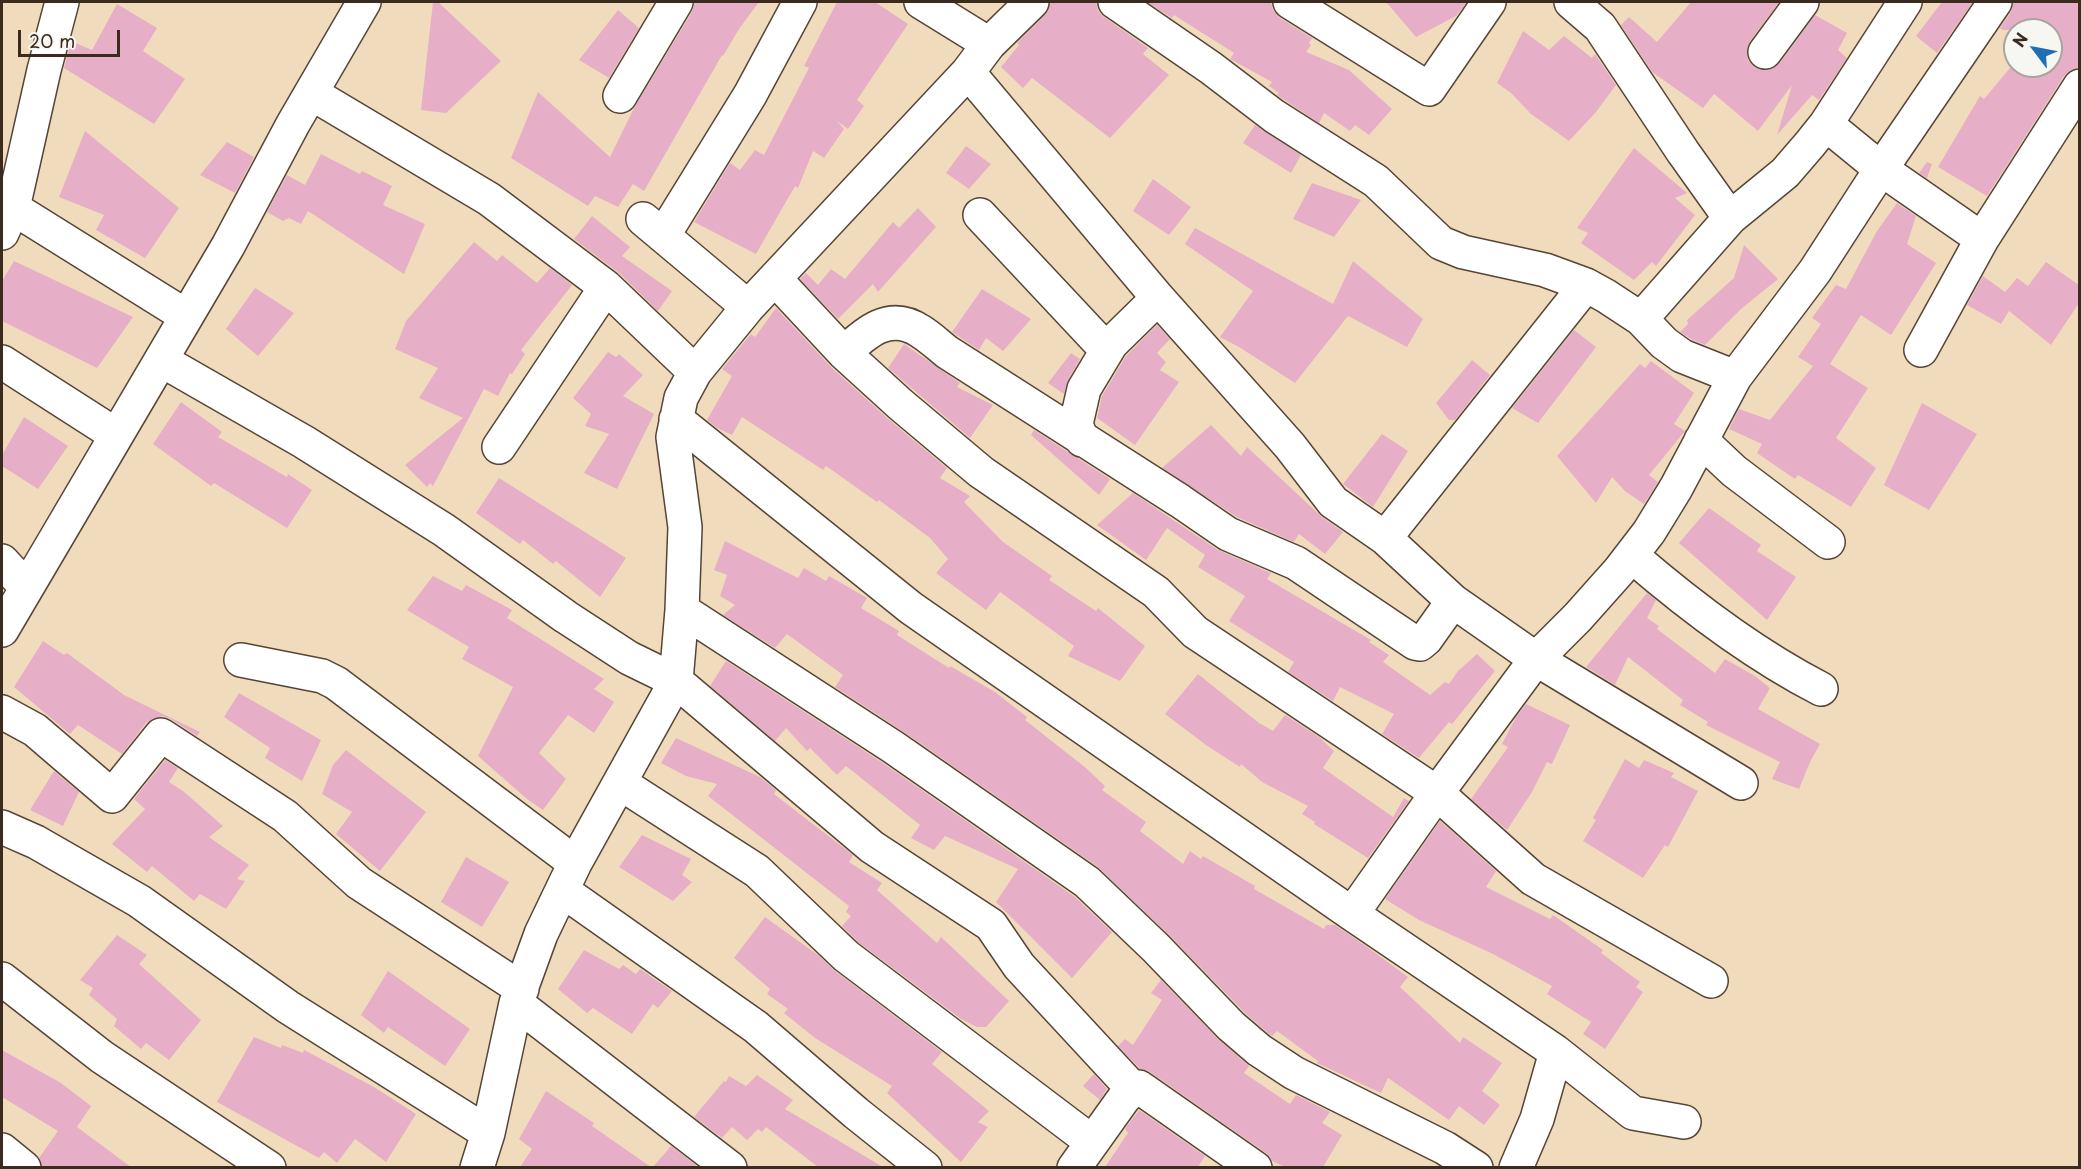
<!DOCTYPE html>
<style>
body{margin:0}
#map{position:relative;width:2081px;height:1169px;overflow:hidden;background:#f0dcbc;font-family:"Playpen Sans",sans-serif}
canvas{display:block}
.frame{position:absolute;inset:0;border:3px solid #3b2a1e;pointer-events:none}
.north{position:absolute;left:2003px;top:18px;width:60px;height:60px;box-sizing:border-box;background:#f6f6f2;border:2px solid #aba49d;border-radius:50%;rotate:302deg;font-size:16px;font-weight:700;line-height:24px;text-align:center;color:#3b2a1e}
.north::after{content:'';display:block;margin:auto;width:21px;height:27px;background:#1f6fb2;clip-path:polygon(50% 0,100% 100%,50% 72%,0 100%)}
.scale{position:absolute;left:18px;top:30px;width:102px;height:27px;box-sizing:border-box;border:3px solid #3b2a1e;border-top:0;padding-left:8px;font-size:18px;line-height:21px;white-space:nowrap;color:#3b2a1e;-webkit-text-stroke:4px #f6f6f2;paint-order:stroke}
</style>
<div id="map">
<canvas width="2081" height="1169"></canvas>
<div class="frame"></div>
<div class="north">N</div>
<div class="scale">20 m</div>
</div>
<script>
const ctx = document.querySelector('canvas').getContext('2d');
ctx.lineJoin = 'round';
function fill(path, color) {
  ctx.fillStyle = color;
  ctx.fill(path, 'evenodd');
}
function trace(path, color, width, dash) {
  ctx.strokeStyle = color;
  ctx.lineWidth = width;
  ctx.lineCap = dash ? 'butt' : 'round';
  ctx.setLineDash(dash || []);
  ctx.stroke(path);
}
fill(new Path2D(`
 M433,2H438L501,61L446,113L421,110Z
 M695,2H759L739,29L723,56L722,55L644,191L633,184L618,207L595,196L588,206L511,158L538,92L610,157L634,108L692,12Z
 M837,2H875L908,24L857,100L864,106L848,129L837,121L844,129L824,158L813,151L798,188L795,186L756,254L694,222L730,163L740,170L755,150L764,155L809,68L804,66Z
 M1051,2H1096L1098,11L1104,17L1148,48L1143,54L1169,75L1110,138L1032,78L1023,88L1001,67L1019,45L1017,43L1045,15Z
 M1147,2H1271L1273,10L1280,18L1312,38L1309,43L1311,45L1306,52L1349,70L1392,109L1369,135L1355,125L1350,131L1324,113L1319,123L1277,95L1279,93L1269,86L1272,82L1230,59L1234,53L1174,15L1172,18Z
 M1386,2H1467L1456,16L1416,37Z
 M1691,2H1779L1750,41L1747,49L1748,60L1754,67L1762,70L1772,69L1780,63L1815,15L1847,33L1838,50L1847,58L1819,100L1812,95L1777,135L1792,85L1758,131L1714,94L1703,108L1652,72L1621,25L1629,17L1657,42Z
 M1942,2H1973L1937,53L1916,36Z
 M2013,2H2079V67L2071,70L2064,76L1987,196L1938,167L1980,96L1984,99L2015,62V66H2051V30H2003L2000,28L2011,12Z
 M117,4L157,28L143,51L185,79L154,124L64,68L71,41L92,50Z
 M618,10L639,28L609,78L579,60Z
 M1523,31L1549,50L1564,36L1592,58L1595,54L1616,85L1596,112L1569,141L1531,114L1511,93L1497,83Z
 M1255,125L1301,155L1291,173L1243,143Z
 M85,131L179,208L145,258L96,230L104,215L59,197Z
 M227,142L254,157L235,193L200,175Z
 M966,146L991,164L969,189L946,173Z
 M1634,148L1687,193L1675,198L1695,215L1656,266L1652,262L1634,280L1581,243L1588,233L1577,228Z
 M321,154L360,174L362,171L392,186L383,205L425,224L404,274L308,211L301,224L289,218L283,221L267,212L287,175L305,185Z
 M1927,162L1932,164L1927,178L1919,173Z
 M1153,179L1191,207L1169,235L1133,211Z
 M1312,183L1361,200L1334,237L1293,219Z
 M1897,203L1916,216L1907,244L1936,263L1891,335L1861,315L1830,364L1868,388L1836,438L1876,468L1851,507L1798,475L1795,479L1757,453L1762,444L1729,429L1739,409L1770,420L1813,366L1798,357L1821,324L1812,318L1836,285L1846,289L1877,231Z
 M918,208L936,227L878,292L873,284L838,319L800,279L806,273L818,285L831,269L845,279L893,222L899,228Z
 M592,216L630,247L622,256L672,291L658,311L619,273L574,239Z
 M1195,228L1333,304L1353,261L1423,319L1407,347L1348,316L1295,383L1239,347L1220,337L1253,291L1185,244Z
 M474,242L497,261L502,255L537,283L550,268L572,285L521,350L525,354L512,374L510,373L498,396L484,389L433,486L430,483L427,487L405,465L463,418L419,398L438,368L395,349L406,321Z
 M1744,245L1778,279L1741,309L1705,345L1691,339L1680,332L1688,324L1687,320L1734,278Z
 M14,261L133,317L97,368L2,321V281Z
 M2046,262L2079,285V303L2051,345L2009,311L2001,324L1967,305L1983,276L2005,292L2017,278L2028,286Z
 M255,288L294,313L258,356L226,329Z
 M982,289L1031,319L1003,351L986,338L979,350L952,332Z
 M776,308L831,367L887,418L947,468L940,478L970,496L964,502L1003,542L1052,576L1049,580L1096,611L1098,608L1145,646L1120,681L1068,656L1074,646L1000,592L986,610L936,573L948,559L930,538L879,500L877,502L826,466L823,470L742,417L732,435L717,428L707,420L732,376L722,369L751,334L755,337Z
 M1157,325L1170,339L1157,353L1166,362L1160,370L1179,382L1135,445L1097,418L1102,396L1126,356Z
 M1574,330L1596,347L1538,423L1512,408Z
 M904,344L960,383L957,387L993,405L970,438L888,368Z
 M608,352L616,357L619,354L643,375L623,396L654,414L617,489L584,473L609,434L585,426L591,414L573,398Z
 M1071,353L1080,359L1068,380L1064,394L1048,383Z
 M1472,360L1490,375L1455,420H1449L1436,403Z
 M1651,361L1694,393L1674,424L1685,431L1649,475L1658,482L1644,504L1625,491L1612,477L1596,503L1557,456L1640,364L1645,368Z
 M181,402L222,432L218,437L287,477L288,474L312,490L287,528L214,483L211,486L153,444Z
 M1922,403L1977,434L1929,510L1884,485Z
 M24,417L68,446L38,489L2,466V455Z
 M1211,425L1241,456L1247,447L1322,517L1343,532L1325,554L1299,534L1294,542L1237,517L1162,468Z
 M1034,430L1110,479L1099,495L1031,435Z
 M1382,434L1408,451L1373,507L1343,484Z
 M499,478L626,558L600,597L556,561L553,564L523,540L520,544L476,513Z
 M1133,493L1218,550L1271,573L1267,579L1371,640L1369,642L1389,655L1383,662L1430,695L1445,682L1449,684L1458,671L1477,654L1495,671L1452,724L1449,722L1419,758L1382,734L1394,714L1340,687L1333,701L1288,672L1294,662L1229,621L1245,596L1198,567L1205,555L1167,528L1146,560L1097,525Z
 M1709,508L1761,545L1757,551L1796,577L1767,620L1679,543Z
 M725,541L798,578L804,568L826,581L829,576L867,598L861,608L899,631L897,635L949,668L950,666L995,692L1027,717L1025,720L1086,768L1105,786L1102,790L1146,822L1140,831L1183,864L1190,851L1201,859L1203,856L1255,886L1254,889L1324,929L1326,925H1335L1370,949L1408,977L1400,987L1460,1043L1463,1037L1502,1063L1482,1091L1500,1105L1484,1125L1459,1106L1449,1120L1388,1078L1381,1093L1317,1063L1318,1061L1277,1031L1272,1036L1270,1035L1244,1012L1169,935L1098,867L904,732L835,687L843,675L787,634L775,648L723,615L735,605L720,596L727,575L714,570Z
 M433,576L462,591L466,585L512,610L507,618L604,679L594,689L614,702L594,733L568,715L539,753L566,779L543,810L527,799L478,756L513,687L462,659L469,647L407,610Z
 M1647,593L1656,600L1647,618L1659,626L1657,629L1715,673L1725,659L1755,676L1770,688L1758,709L1820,744L1810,762L1799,789L1772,779L1780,762L1706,725L1708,722L1680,705L1683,700L1628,657L1615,685L1586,667Z
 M43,641L64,655L67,653L124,695L200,732L197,736L171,719L163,716L154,718L146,723L122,754L78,725L70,734L14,687Z
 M726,661L883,763L1075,897L1112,932L1072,978L996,902L1018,869L945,836L934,850L911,838L920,825L846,766L837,775L810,748L807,751L786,728L775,741L710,686Z
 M1198,674L1259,723L1273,731L1285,715L1319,737L1334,751L1323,768L1393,817L1404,798L1409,801L1368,858L1314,824L1315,822L1302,814L1308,806L1262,782L1241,764L1240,767L1206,745L1165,714Z
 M239,693L321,740L302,781L265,758L270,748L224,717Z
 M1526,704L1570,725L1552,764L1547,762L1532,792L1507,830L1471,799L1508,747L1502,744L1516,717Z
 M676,738L760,777L776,790L774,794L853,855L849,862L882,883L877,890L937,943L941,937L1009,1001L986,1027H977L961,1019L858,942L842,926L851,916L846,912L849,906L708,796L717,784L686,776L661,763Z
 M346,750L426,812L380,871L336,834L352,812L322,794L333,765Z
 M1625,759L1639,768L1644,760L1674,773L1671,777L1698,791L1668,847L1665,845L1643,878L1583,841L1596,820L1593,818Z
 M165,760L178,768L169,782L183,791L223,826L209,837L249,865L237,879L245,881L226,909L200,894L194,901L152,866L147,872L112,844L145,809L134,799Z
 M54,771L79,792L63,826L30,810Z
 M1440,821L1496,871L1486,887L1550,919L1553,915L1603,950L1601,953L1640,982L1636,987L1643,992L1605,1049L1583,1034L1591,1022L1547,994L1552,986L1493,954L1419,920L1385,899Z
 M642,835L691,859L682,875L692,882L673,901L619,867Z
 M466,857L509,882L482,927L441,902Z
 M765,917L818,955L835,971L942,1052L932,1064L989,1111L978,1122L988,1127L961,1162L887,1093L892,1086L815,1038L784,1013L788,1009L767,994L770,989L734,958Z
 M117,935L147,955L139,964L201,1020L169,1060L146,1043L141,1049L114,1026L117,1019L89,995L93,988L80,980Z
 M584,950L619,969L623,965L636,974L640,969L672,991L658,1008L653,1004L632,1034L593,1008L587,1013L558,989Z
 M388,971L470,1029L445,1066L388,1027L384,1033L361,1015Z
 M1161,980L1218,1039L1249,1066L1244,1073L1290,1104L1296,1095L1330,1112L1322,1123L1342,1135L1323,1167H1285L1272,1161L1266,1153L1150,1072L1140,1069L1118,1046L1125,1039L1133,1045L1162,1000L1151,993Z
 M254,1037L281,1048L282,1045L303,1053L304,1050L374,1087L416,1114L386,1162L355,1139L337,1163L324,1152L319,1158L217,1102Z
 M2,1050L61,1083L91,1106L77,1127L131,1167H42L39,1158L58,1131L2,1097Z
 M1094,1074L1107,1089L1100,1100L1083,1086Z
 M757,1075L793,1100L785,1109L883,1167H818L766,1127L762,1132L758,1129L747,1140L732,1127L722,1138L694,1117L724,1081L726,1082L729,1076L746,1086Z
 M546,1091L594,1123L592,1126L651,1167H520L532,1149L519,1139Z
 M1139,1110L1205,1156L1198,1167H1105L1128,1133L1125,1129Z
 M671,1146L696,1165L694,1167H653Z`), '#e6afc7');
const minor = new Path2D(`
 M921,2L989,44
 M1115,2L1211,68L1274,116L1376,181L1441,243L1463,252L1545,270L1586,285L1606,296L1641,319L1664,343L1682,356L1735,377
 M1290,2L1429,89L1489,2
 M1571,2L1600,27L1683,152L1730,218
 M1765,52L1802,2
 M968,72L1158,298L1290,446L1333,502L1385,538L1453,601L1536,659L1741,783
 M311,93L489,199L606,287L695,372
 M620,96L676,2
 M1826,124L1881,169L1982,239
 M13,208L186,316
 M980,215L1100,343L1106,346L1111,344L1158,298
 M643,219L748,307
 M2,233L13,208L44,70L62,2
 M663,236L750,95L800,2
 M776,280L844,353L900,404L981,472L1156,592L1195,632L1437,793L1533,879L1711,981
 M1641,319L1730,218L1785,173L1810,144L1826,124L1905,2
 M1921,350L1982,239L2080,86
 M844,353C866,332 890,311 920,331C930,337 938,345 947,352L1180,501L1228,534L1296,563L1415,643L1420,644L1426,639L1453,601
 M161,360L304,442L444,530L566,617L629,658L676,681L872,847L991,925L1019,966L1133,1089
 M2,362L116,435
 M676,419L911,608L1352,914L1556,1052L1633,1113L1684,1122
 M1082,440L1076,424L1084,389L1111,344
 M1701,440L1734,471L1828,542
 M499,447L606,287
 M1385,538L1586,285
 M1632,556C1690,606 1753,654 1821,689
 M2,561L26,587
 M682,610L893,747L1087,882L1156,948L1231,1026L1259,1050L1294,1073L1445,1148L1476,1168
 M2,630L228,246L293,124L364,2
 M241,660L322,676L336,683L575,863
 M2,712L35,730L112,796L161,735L285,816L359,883L522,989
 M620,783L757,871L846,956L1092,1142
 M2,827L36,842L139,901L288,1007L488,1133
 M563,891L756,1027L856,1113L925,1168
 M1352,914L1437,793L1536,659L1578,617L1619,571L1649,532L1676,488L1735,377L1815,271L1881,169L1995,2
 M2,979L102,1057L269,1168
 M516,1003L730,1168
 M2,1150L24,1168
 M477,1168L488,1133L516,1003L541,934L575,863L676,681L682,610L685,527L673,437L681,398L695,372L748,307L968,72L989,44L1032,2
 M1074,1168L1124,1098L1133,1089L1139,1087L1255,1168
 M1516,1168L1537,1119L1556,1052`);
trace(minor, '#564536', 36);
trace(minor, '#fff', 33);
</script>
